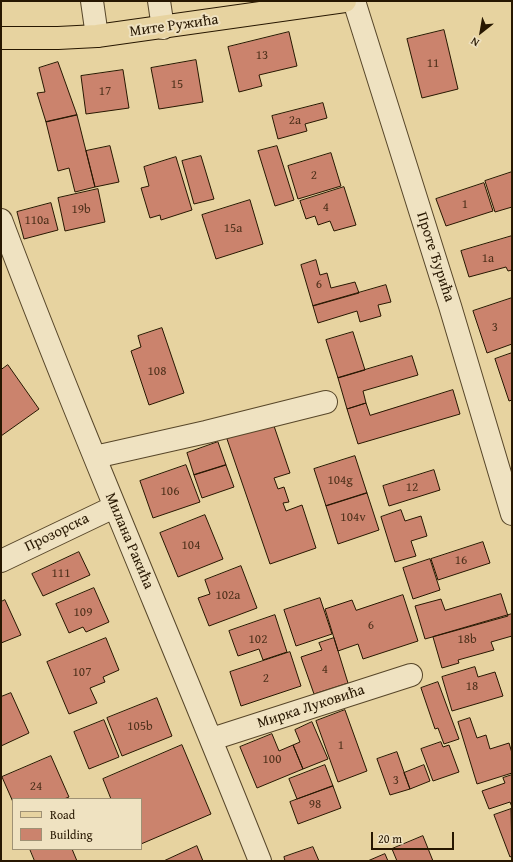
<!DOCTYPE html>
<meta charset="utf-8">
<style>
body{margin:0}
#map{position:relative;width:513px;height:862px;overflow:hidden;background:#e7d3a0;font-family:"Gentium Book Plus",serif}
canvas{display:block}
.frame{position:absolute;inset:0;border:2px solid #271701;pointer-events:none}
.legend{position:absolute;left:12px;top:798px;width:130px;height:52px;box-sizing:border-box;background:#efe2c1;border:1px solid #9f9174;margin:0;padding:5px 7px;list-style:none;font-size:12px;color:#271701}
.legend li{display:flex;align-items:center;gap:8px;height:20px}
.legend b{width:20px;border:1px solid #9f9174}
.north{position:absolute;left:461px;top:12px;width:40px;height:40px;-webkit-text-stroke:3px #efe2c1;paint-order:stroke;rotate:211deg;font-size:11px;font-weight:700;line-height:16px;text-align:center;color:#271701}
.north::after{content:'';display:block;margin:auto;width:14px;height:18px;background:#271701;clip-path:polygon(50% 0,100% 100%,50% 72%,0 100%)}
.scale{position:absolute;left:371px;top:832px;width:83px;height:18px;box-sizing:border-box;border:2px solid #271701;border-top:0;padding-left:5px;font-size:12px;line-height:14px;white-space:nowrap;color:#271701;-webkit-text-stroke:3px #efe2c1;paint-order:stroke}
</style>
<div id="map">
<canvas width="513" height="862"></canvas>
<div class="frame"></div>
<ul class="legend">
<li><b style="height:5px;background:#e7d3a0"></b>Road</li>
<li><b style="height:11px;background:#cb836d"></b>Building</li>
</ul>
<div class="north">N</div>
<div class="scale">20 m</div>
</div>
<script>
const ctx = document.querySelector('canvas').getContext('2d');
ctx.lineJoin = 'round';
function fill(path, color) {
  ctx.fillStyle = color;
  ctx.fill(path, 'evenodd');
}
function trace(path, color, width, dash) {
  ctx.strokeStyle = color;
  ctx.lineWidth = width;
  ctx.lineCap = dash ? 'butt' : 'round';
  ctx.setLineDash(dash || []);
  ctx.stroke(path);
}
function drawText(font, color, halo, rows, align = 'center') {
  ctx.font = font + ' "Gentium Book Plus",serif';
  ctx.lineWidth = 4;
  ctx.setLineDash([]);
  ctx.textBaseline = 'middle';
  ctx.strokeStyle = halo;
  ctx.fillStyle = color;
  for (const [text, x, y, turn = 0] of rows) {
    ctx.save();
    ctx.translate(x, y);
    ctx.rotate((+turn || 0) * Math.PI / 180);
    ctx.textAlign = isNaN(turn) ? turn : align;
    if (halo) ctx.strokeText(text, 0, 0);
    ctx.fillText(text, 0, 0);
    ctx.restore();
  }
}
const building = new Path2D(`
 M444,30L458,89L422,98L407,39Z
 M289,32L297,66L259,75L262,86L239,92L228,47Z
 M196,60L203,102L159,109L151,68Z
 M58,62L77,115L46,122L37,93L45,92L39,68Z
 M123,70L129,108L86,114L81,76Z
 M323,103L327,118L305,124L307,131L278,139L272,116Z
 M77,115L95,187L75,192L69,168L58,171L46,122Z
 M110,146L119,182L95,187L86,151Z
 M277,146L294,200L275,206L258,151Z
 M331,153L341,186L298,199L288,166Z
 M201,156L214,199L194,204L182,161Z
 M176,157L192,210L161,220L160,215L150,218L141,188L149,186L144,167Z
 M512,172V207L495,212L485,181Z
 M484,183L493,211L446,226L436,199Z
 M344,187L356,225L334,231L330,221L318,225L315,216L306,219L300,201Z
 M98,189L105,222L65,231L58,198Z
 M250,200L263,244L216,259L202,215Z
 M51,203L58,230L24,239L17,212Z
 M512,236V270L508,271L506,267L469,277L461,251Z
 M316,260L320,275L327,273L331,288L355,282L359,293L313,306L301,265Z
 M386,285L391,302L378,305L381,316L360,322L357,311L318,323L313,306Z
 M512,298V344L487,353L473,311Z
 M162,328L184,393L149,405L131,351L141,347L138,336Z
 M353,332L365,370L338,378L326,340Z
 M512,353V400L509,401L495,359Z
 M412,356L418,375L363,391L366,403L347,409L338,378Z
 M8,365L39,409L1,436V370Z
 M453,390L460,414L358,444L347,409L366,403L370,415Z
 M273,423L290,473L274,478L278,489L284,487L289,502L283,503L286,511L302,505L316,548L270,564L227,439Z
 M218,442L226,465L194,475L187,453Z
 M355,456L367,493L326,506L314,469Z
 M186,465L200,502L153,518L140,481Z
 M226,465L234,487L202,498L194,475Z
 M434,470L440,490L389,506L383,486Z
 M367,493L379,530L338,544L326,506Z
 M401,510L405,521L421,516L427,536L411,541L416,556L395,562L381,517Z
 M205,515L223,559L178,577L160,533Z
 M483,542L490,563L438,580L431,559Z
 M79,552L90,575L43,596L32,574Z
 M430,559L440,590L413,599L403,568Z
 M241,566L257,608L209,626L198,598L210,594L205,580Z
 M94,588L109,622L86,632L83,627L69,633L56,604Z
 M501,594L508,616L425,639L415,606L441,599L445,610Z
 M403,595L418,641L363,659L358,644L338,651L325,609L352,600L356,610Z
 M320,598L332,634L296,646L284,610Z
 M5,600L21,635L1,643V602Z
 M512,614V636L491,642L494,650L458,660L459,663L442,668L433,637Z
 M275,615L287,652L263,660L259,649L238,656L229,631Z
 M106,638L119,670L103,677L105,682L90,688L97,703L69,714L47,662Z
 M334,638L348,683L314,694L301,657L322,650L319,643Z
 M290,652L301,686L241,706L230,672Z
 M475,667L478,677L495,672L503,696L452,711L442,677Z
 M438,682L459,739L444,744L438,728L435,729L421,688Z
 M11,693L29,733L1,746V697Z
 M157,698L172,736L122,756L107,718Z
 M345,710L367,771L338,782L316,721Z
 M470,718L477,738L486,735L490,749L509,743L512,753V773L477,784L458,722Z
 M104,720L119,757L89,769L74,732Z
 M312,722L328,759L303,769L293,745L300,742L295,730Z
 M272,734L279,751L293,745L303,769L257,788L240,747Z
 M441,742L443,747L449,745L459,772L433,781L421,749Z
 M182,745L211,814L141,844V799H111L103,779Z
 M397,752L410,789L390,795L377,759Z
 M51,756L69,797L64,799H13V802L2,777Z
 M325,765L333,786L297,799L289,779Z
 M424,765L430,781L410,789L404,773Z
 M512,775V807L510,802L489,809L482,791L505,783L503,778Z
 M333,786L341,808L298,824L290,802Z
 M511,809L512,856L510,857L494,815Z
 M423,836L433,861H397L392,849Z
 M197,846L203,861H164Z
 M313,847L319,861H285L284,857Z
 M30,849H72L77,861H35Z
 M385,854L388,861H368Z`);
fill(building, '#cb836d');
trace(building, '#271701', 1);
const minor = new Path2D(`
 M92,1L97,36
 M159,1L163,28
 M354,1L450,306L512,514
 M1,220C82,435 175,647 260,861
 M95,457L206,432L326,402
 M1,561L114,507
 M212,739L411,675`);
const major = new Path2D(`
 M1,38H58L97,36L345,1`);
trace(minor, '#574629', 24);
trace(major, '#271701', 24);
trace(minor, '#efe2c1', 22);
trace(major, '#e7d3a0', 22);
drawText('13px', '#50321c', null, [
 ["13",262,56],
 ["11",433,64],
 ["15",177,85],
 ["17",105,92],
 ["2a",295,121],
 ["2",314,176],
 ["1",465,205],
 ["4",326,208],
 ["19b",81,210],
 ["110a",37,221],
 ["15a",233,229],
 ["1a",488,259],
 ["6",319,285],
 ["3",495,328],
 ["108",157,372],
 ["104g",340,481],
 ["12",412,488],
 ["106",170,492],
 ["104v",353,518],
 ["104",191,546],
 ["16",461,561],
 ["111",61,574],
 ["102a",228,596],
 ["109",83,613],
 ["6",371,626],
 ["102",258,640],
 ["18b",467,640],
 ["4",325,670],
 ["107",82,673],
 ["2",266,679],
 ["18",472,687],
 ["105b",140,727],
 ["1",341,746],
 ["100",272,760],
 ["3",396,781],
 ["24",36,787],
 ["98",315,805]
]);
drawText('15px', '#271701', '#efe2c1', [
 ["Мите Ружића",174,26,-8],
 ["Проте Ђурића",435,257,72],
 ["Прозорска",57,533,-26],
 ["Милана Ракића",129,541,67],
 ["Мирка Луковића",311,707,-18]
]);
</script>
